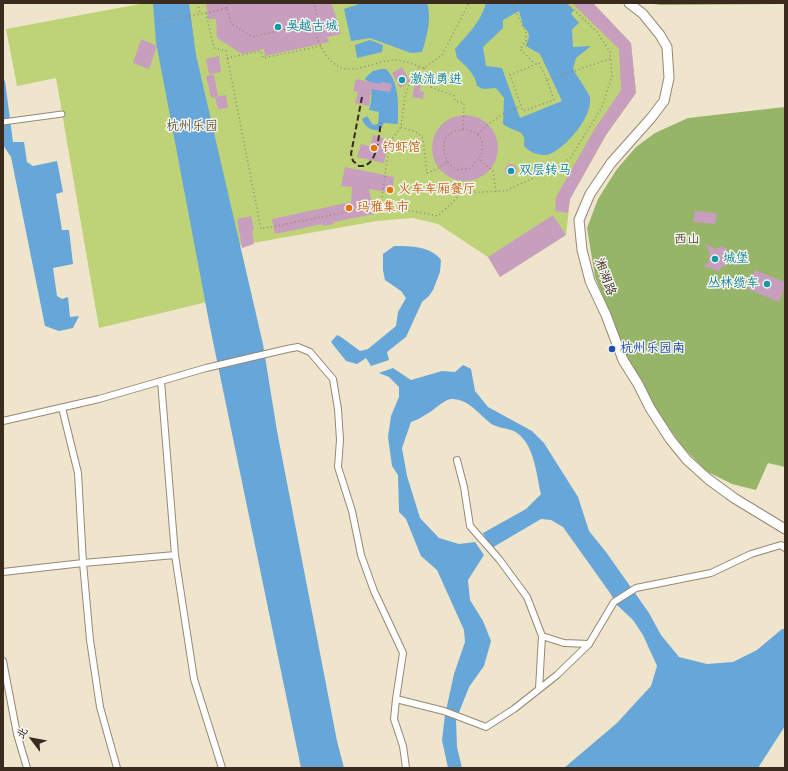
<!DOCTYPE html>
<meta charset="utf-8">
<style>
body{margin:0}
#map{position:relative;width:788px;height:771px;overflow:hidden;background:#efe5cc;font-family:"Patrick Hand","LXGW WenKai TC",sans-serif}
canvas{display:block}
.frame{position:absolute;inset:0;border:4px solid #3b2a1e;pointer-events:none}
.north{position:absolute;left:12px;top:719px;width:40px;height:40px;-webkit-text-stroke:3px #f6f6f2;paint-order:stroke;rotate:302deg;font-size:11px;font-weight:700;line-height:16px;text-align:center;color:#3b2a1e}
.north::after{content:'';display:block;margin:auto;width:14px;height:18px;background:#3b2a1e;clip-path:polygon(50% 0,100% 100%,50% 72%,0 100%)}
</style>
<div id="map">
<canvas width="788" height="771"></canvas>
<div class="frame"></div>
<div class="north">北</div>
</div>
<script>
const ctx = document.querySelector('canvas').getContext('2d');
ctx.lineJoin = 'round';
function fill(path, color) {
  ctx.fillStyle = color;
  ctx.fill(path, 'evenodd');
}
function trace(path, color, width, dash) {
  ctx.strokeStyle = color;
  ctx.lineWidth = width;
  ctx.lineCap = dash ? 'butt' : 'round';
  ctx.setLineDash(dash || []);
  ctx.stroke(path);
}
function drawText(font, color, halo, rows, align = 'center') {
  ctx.font = font + ' "Patrick Hand","LXGW WenKai TC",sans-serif';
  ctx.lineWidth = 3;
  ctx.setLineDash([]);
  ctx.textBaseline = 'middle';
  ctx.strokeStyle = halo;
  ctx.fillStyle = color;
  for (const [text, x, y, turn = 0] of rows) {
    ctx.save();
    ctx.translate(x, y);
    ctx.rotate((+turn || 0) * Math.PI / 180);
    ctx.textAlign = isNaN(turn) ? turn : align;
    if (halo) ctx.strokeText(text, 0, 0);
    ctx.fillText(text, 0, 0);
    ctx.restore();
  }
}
fill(new Path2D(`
 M145,3H593L631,43L636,93L606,135L570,199L566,235L500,277L488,257L438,224L413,218L377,221L219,249L228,297L99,328L56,78L17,86L6,29Z`), '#bed377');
fill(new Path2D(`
 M646,3H785V4L661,5Z
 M785,107V467L768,463L756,490L732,484L706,471L683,447L657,412L628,359L595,277L587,228L598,199L617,169L636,147L655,133L688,118Z`), '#96b568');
fill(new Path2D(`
 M153,3H189L196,55L263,344L277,431L337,741L344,768H301L210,327L156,42Z
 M362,3H427C432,19 427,36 422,52L411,53L370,38L351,41L344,9Z
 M486,3H566L574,10L571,14L579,23L572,29L573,47L591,46L576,58L573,69C576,75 590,94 590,98C592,117 568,145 552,153C543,158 530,153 524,146C527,128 514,133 503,124L504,98L496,88L483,89L477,86C476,75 465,65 457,58L455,49C467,35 481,22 486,3ZM519,11L523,26L528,32L529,37L526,46L540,54L562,101L520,118L502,68L486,66L483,47L503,28V20Z
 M370,40L383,45L382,52L357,58L355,45Z
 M381,69H386C400,83 398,105 398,124L384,123L380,130C371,131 365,127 362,119L367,116L373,125L378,124L379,112L369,110C372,101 374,85 365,79L366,77L373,71Z
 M3,79L5,81L13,142H24L27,162L33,166L57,161L63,192L56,194L62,230H69L73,264L53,268L57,296L62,299L68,297L70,317L79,316L73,328L59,331L45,326L11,157L3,145Z
 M394,246C410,246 431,246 441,260L440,272L433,290L429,296L422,302L406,337L387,352L389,360L371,366L366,358L357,364L346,361L331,342L337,335L341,337L360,351L368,349L396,326L398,312L406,298L401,291L385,280L383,270V254Z
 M463,365L471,369L475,391L488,407L532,431L544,443L578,497L589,531L606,552L649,613L661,635L679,657L707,664L733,662L757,650L782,629H785V726L758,768H564L617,723L638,700L651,686L657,666L643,635L633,620L617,605L610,593L563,527L551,520L541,519L490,549L483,533L526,509L541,494C536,474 535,446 517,433C509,427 496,429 489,422C478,413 467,398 451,399C443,400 432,412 425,415C421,418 416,420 411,422L402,448L407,476L420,518L439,538L459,544L475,542L484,555L468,580L470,600L483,621L491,641L484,666L469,687L456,720L457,747L462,768H448L442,740L445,715L454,674L465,642L464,630L437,570L421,556L406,519L399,512L398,475L392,466L388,437L391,416L399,397V387L389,377L379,373L393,368L411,380L442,371L455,372Z`), '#67a6d9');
fill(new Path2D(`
 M206,3H331L334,10L341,34L327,37L329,42L265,56L264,49L242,54L217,38L216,19H208Z
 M572,3H593L631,43L636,93L606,135L570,199L568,213L555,211L556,197L594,130L621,90L619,49Z
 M141,39L157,46L149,69L133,63Z
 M219,56L221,72L209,74L206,59Z
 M402,67L410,81L400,88L392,73Z
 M214,74L218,96L211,98L206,76Z
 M356,79L381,84V82L392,84L390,92L371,89L369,106L355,103L358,92L353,91Z
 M415,84L421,86L420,91L424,92L423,99L412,97Z
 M226,95L228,108L218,109L215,97Z
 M432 148a33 33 0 1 1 66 0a33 33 0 1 1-66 0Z
 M373,135L389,140L384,163L357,157L361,144L370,146Z
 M505 170a6 6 0 1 1 12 0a6 6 0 1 1-12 0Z
 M345,167L394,177L392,193L369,189L374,214L334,222V224L323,226L322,224L275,234L272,219L351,202L352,187L341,186Z
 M695,211L717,213L715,224L693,222Z
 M553,215L566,235L500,277L488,257Z
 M251,216L254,230L252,231L254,244L242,248L237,219Z
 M705,244L716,249L722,246L727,249V252L722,259L727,265L721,267L720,271L713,270V268L703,267L708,263L710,253Z
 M755,270L785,282V287L779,302L748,289Z`), '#c89ebf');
const pedestrian = new Path2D(`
 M3,122L62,114`);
const minor = new Path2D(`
 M161,381L175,555L194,679L222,768
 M62,408L78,473L83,563L90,640L100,707L117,768
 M3,421L99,399L206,368L287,349L298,347L310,352L333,379L338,409L340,440L338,467L352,511L361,555L374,591L403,653L396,699L394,719L403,746L406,768
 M457,460L464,487L470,526L499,559L527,597L542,636L539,689
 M3,572L83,563L175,555
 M542,636L564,643L589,644
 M3,661L17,734L27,768
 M396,699L444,711L486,727L514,709L557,675L589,644L614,602L636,588L711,573L751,554L781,545L785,548`);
const secondary = new Path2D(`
 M629,3L643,14L660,35L667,47L669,78L664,101L651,118L611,163L590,194L579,220L582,250L590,281L606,315L623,360L638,384L650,408L670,439L687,460L708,479L734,498L785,529`);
trace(pedestrian, '#958875', 7);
trace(minor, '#958875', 8);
trace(secondary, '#958875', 11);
trace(new Path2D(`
 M198,3L200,14
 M513,3V6L526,33V41L520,49L535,64
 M227,8L228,3
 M206,13L214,48L226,51L261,229L381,205L438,216L462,193L505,191L562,165L571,157L602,107L612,76L610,52L597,32L567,3
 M158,21L206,13L227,8L231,23L252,37L313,23C318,43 328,72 354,69C367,67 381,61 394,60C404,60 415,65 424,68L442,55L469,3
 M313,23L318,21L314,3
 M227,58L261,51L263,58L321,46
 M424,68L431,87L454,96L455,101L464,103L463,130
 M547,80L554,100L523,111L510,75L539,63L547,80L610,59
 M401,127L418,133L423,139L427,173L437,169L447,162L457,170L470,168L479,159L493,171L496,192
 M478,134C490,120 505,113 521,106
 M447,162C445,156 443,150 444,143C447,122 496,125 479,159
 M381,205L388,153L392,139L401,127L405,96L410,81L419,67`), '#958875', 1.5, [1, 3]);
trace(pedestrian, '#fff', 5);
trace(minor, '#fff', 6);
trace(secondary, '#fff', 9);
trace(new Path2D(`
 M362,97L351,154L353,161L359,166C378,168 378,137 381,123`), '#3b2a1e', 2, [6, 3]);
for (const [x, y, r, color] of [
 [278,27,4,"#0f9aa8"],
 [402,80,4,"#0f9aa8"],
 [374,148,4,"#e8710a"],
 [511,171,4,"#0f9aa8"],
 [390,190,4,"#e8710a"],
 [349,208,4,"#e8710a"],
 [715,259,4,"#0f9aa8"],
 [767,284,4,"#0f9aa8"],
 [612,349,4,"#1a4fb4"]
]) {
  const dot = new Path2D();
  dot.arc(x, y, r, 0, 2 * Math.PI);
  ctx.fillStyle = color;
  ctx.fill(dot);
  trace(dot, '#f6f6f2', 1.5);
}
drawText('13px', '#0d838f', '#f6f6f2', [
 ["吴越古城",286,27],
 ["激流勇进",410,80],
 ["双层转马",519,171],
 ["城堡",723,259],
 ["丛林缆车",759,284,"right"]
], 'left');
drawText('13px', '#5c5434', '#f6f6f2', [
 ["杭州乐园",192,127],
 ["西山",687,240]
]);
drawText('13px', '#c56008', '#f6f6f2', [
 ["钓虾馆",382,148],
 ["火车车厢餐厅",398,190],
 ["玛雅集市",357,208]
], 'left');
drawText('13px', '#3b2a1e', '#f6f6f2', [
 ["湘湖路",605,277,70]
]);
drawText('13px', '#164399', '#f6f6f2', [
 ["杭州乐园南",620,349]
], 'left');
</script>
